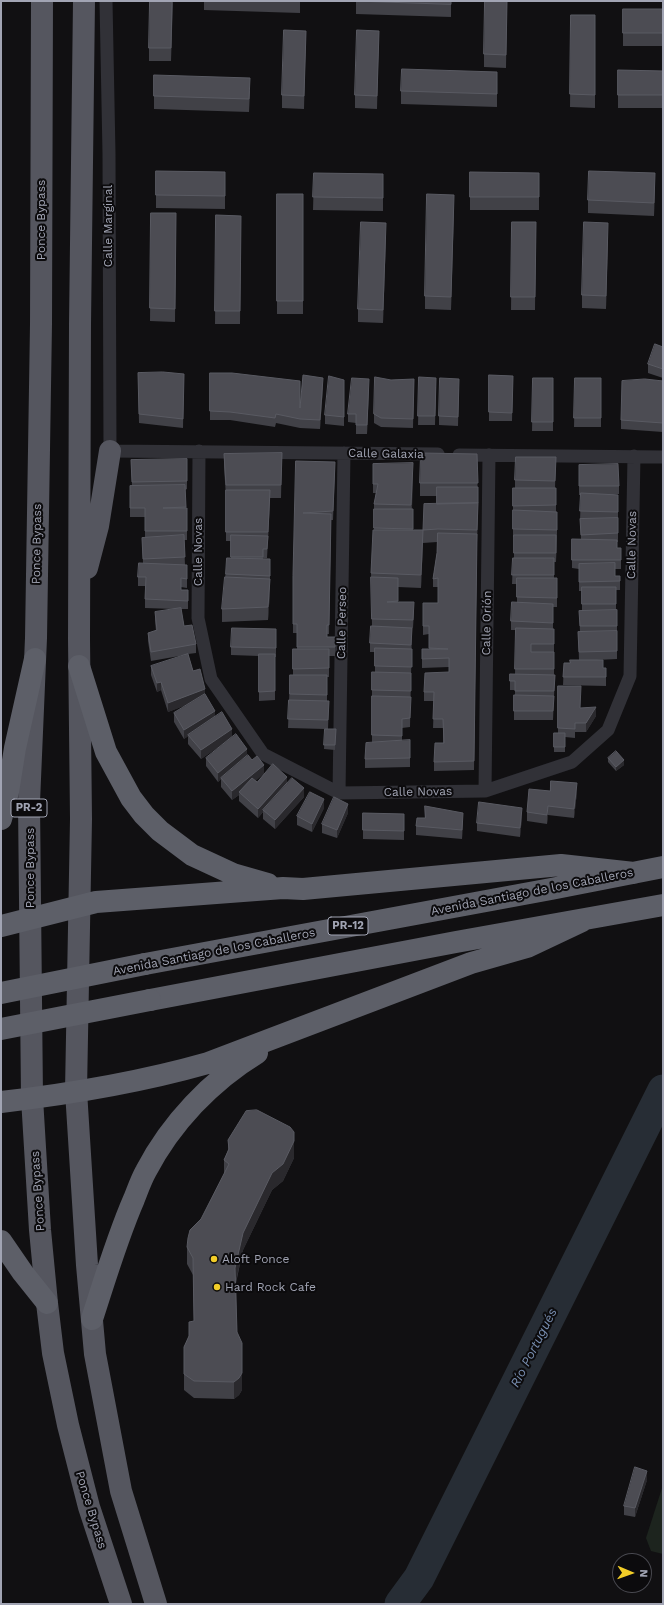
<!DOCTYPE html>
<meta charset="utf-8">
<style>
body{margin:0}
#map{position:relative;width:664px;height:1605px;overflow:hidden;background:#111012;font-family:"Work Sans",sans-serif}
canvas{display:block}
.frame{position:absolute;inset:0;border:2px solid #a1a4b3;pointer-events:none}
.north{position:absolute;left:612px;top:1553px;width:40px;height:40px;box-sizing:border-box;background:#0c0b0d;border:1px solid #48484f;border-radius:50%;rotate:92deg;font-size:11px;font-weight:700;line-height:16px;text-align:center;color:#a1a4b3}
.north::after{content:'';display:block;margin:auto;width:14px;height:18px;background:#f2cd28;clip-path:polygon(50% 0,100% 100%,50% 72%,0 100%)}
</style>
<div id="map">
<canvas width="664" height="1605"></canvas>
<div class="frame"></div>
<div class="north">N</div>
</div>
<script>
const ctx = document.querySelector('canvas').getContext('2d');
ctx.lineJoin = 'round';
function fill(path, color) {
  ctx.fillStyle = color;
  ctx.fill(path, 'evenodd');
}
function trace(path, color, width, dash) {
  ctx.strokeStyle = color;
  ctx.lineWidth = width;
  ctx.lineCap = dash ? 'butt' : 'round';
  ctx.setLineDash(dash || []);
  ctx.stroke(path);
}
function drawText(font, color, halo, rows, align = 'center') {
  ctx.font = font + ' "Work Sans",sans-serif';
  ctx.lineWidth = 4;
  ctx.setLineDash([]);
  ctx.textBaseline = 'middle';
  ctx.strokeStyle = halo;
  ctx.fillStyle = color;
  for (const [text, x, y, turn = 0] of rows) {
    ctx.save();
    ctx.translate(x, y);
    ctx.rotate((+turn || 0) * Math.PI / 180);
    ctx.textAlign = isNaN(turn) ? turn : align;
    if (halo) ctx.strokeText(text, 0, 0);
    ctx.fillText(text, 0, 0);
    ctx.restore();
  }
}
fill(new Path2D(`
 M663,1485V1554L651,1551L646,1538Z`), '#1d241e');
trace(new Path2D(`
 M400,1604L419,1578L663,1090`), '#272d35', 31);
trace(new Path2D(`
 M106,1L109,154L110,451L438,454
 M199,451L198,618L211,679L263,754L339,793L485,791L572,762L608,730L630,676L634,456
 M459,455L663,457
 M485,791L489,455
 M339,793L344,453`), '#313137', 13);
trace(new Path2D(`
 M42,1L41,324L36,638L29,802L32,1098L40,1230L47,1303L53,1353L68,1425L89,1507L121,1604
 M84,1L80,324L79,639L81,819L76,1091L87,1265L95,1354L121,1491L156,1604
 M87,568L98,526L110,451`), '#55565f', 22);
trace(new Path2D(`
 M79,666L106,752L131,798L144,815L160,831L192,855L233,874L268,884
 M1,819L8,792L15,748L35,659
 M1,926L96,902L283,888L303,889L561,865L634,873
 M145,964L551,889L663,867
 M150,1000L456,942L663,905
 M1,1102C70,1094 141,1082 208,1063L471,963L527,947L582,921
 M1,1241L23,1273L47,1303
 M92,1319C105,1279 117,1238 134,1199C138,1189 141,1180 146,1171C171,1123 211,1081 257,1053`), '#5d5f68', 22);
trace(new Path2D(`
 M1,993L145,964
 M1,1029L150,1000`), '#5d5f68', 22);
fill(new Path2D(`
 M173,1L171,61H149V48Z
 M204,1H300V13L204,10Z
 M356,1H451V17L356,14Z
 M507,1L506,68L484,67V54Z
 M623,9H663V46H623Z
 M571,15H595V108L570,107Z
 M306,31L304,109L282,108V95Z
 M379,31L377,109L355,108V95Z
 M618,70L663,71V108H618Z
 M497,72V107L401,104V91Z
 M154,75L250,91L249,112L154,109Z
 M156,171L225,172V209L156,208Z
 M470,172L539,173V210H470Z
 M314,173L383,174V211L313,210Z
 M655,186L654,216L588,213V200Z
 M277,194H303V314H277Z
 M454,208L451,310L425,309V296Z
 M151,213H176L175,322L150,321Z
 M216,215L241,216L240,324H215Z
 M512,222H536L535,310H511Z
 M386,236L383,323L358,322V309Z
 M608,236L606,309L582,308V295Z
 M663,347V378L648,373V364Z
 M138,373L184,374L183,428L139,423Z
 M210,373L300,406L323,387L320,429L300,428L276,423L275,427L230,420H210Z
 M489,375L513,376L512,421H489Z
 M419,377L436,387L435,425H418Z
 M533,378H553V431H532Z
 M575,378H601V427H574Z
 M414,379L413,428L381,427L374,423V414L391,380Z
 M344,380V426L325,424V415Z
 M663,381V432L621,429V420Z
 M369,388L367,434H356V423L348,422V414Z
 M459,388L458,426L439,425V416Z
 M282,453L281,498H270L268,541L267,558H263V559H270V592L268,620L222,622V609L227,558H231V541H226V497L224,467V454Z
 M477,454L478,516L477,543L474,770L434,771V762L443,743V728H433L434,701H424V692L449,672V667L422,668V649H429V634L423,635V603H438V587H433V579L437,553V542L423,543L421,588L398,587V602L414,611L413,628H412L410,727L402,728V741L410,749V767L365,768V759L372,742V672H375V652H370V643L372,626L371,573L374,530V504L376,493H373V464L413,472L412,509H413V530H423L437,504V496H420V483Z
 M556,457L555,488H556V512H557V538L556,562H554V578H557V607H553V629H554V675H555L553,720H514V695H515V690H510V674H515L516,630H511V621L517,603V584H512L513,558H514V537H513V488H515V480Z
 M187,459V489L185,490L186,508H187V540H184L185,565H187V588L181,587V590H188V609H181L184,626L196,644V653L188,654L193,671L215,716L247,756L256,781L257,782L287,784L304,797L275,829L263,819V812L258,818L239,801V795L232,800L221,787V779L218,782L206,766V758L227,741L201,759L188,744V736L184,739L174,722V713L191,703L168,712L161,690L157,692L151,675V666L185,655L151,661L148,641V633L156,631L155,621V612L174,609L145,608V586H138V577L143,563L142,538H145V517H130V486H132L131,460Z
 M296,461L335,470L333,520H331L329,634H327V637L335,646V656H329V677H327V701H329L328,729H336L335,750L324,749L325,729L288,728L290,675H293V649H297V633H293V576Z
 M579,465L619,486V494L613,495L618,504V542H617V548H621V569H615V576L620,581V590H616V610L617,626V659L597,660L603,668H606V686L563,685L564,663H570L579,660L578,632H580L579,611H582V591H579V569L572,568V539H581L580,520L581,495H579Z
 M276,629V657H275V700L259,701V656L231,655V647Z
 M558,686L580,708L596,716L586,732H575V738L565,737V752H554V733H558Z
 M608,758L624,765L616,771L608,762Z
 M550,791L577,792L574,818L548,815L547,824L527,821V812Z
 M324,808L312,832L297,825V816Z
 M348,813L337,838L322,833V824Z
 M363,813L404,814V840L363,839Z
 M522,817L520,837L477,831V823Z
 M463,822L462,839L416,835V826Z
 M294,1132V1158L283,1181L272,1190L243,1250L236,1283L237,1332L242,1390L239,1395L234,1399L194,1398L184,1390V1347L189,1336L194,1322L193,1275L187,1264V1247L224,1174V1160L228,1150V1140Z
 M647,1480L635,1517L624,1515V1506Z`), '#414147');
fill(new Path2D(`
 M655,173V186L654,216V203Z
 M454,195V208L451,310V297Z
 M386,223V236L383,323V310Z
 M608,223V236L606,309V296Z
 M323,378V387L320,429V420Z
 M369,379V388L367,434V425Z
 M413,463V472L411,514V505Z
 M270,490V499L268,541V532Z
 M423,530V543L421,588V575Z
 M270,579V592L268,620V607Z
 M161,682V690L157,692V683Z
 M205,689V698L168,712V703Z
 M596,707V716L586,732V723Z
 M215,711V720L184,739V730Z
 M232,729V738L201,759V750Z
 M247,749V758L221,778V779L218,782V773Z
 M624,760V765L616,771V767Z
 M264,765V774L240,794L239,792V795L232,800V791Z
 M287,777V786L263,810V812L258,818V809Z
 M577,783V792L574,818V809Z
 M304,788V797L275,829V820Z
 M324,799V808L312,832V824Z
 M348,804V813L337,838V830Z
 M548,806V815L547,824V815Z
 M522,808V817L520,837V828Z
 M463,813V822L462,839V830Z
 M294,1141V1158L283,1181L272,1190L243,1250L235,1285V1268L243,1233L272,1173Z
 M242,1343V1390L239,1395L234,1399V1382Z
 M647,1471V1480L635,1517V1508Z`), '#2a292d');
const building = new Path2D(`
 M150,1H172L171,48H149Z
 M356,1H451V4Z
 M485,1H507L506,55L484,54Z
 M623,9H663V33H623Z
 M571,15H595V95L570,94Z
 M284,30L306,31L304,96L282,95Z
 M357,30L379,31L377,96L355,95Z
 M402,69L497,72V94L401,91Z
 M618,70L663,71V95H618Z
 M154,75L250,78L249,99L154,96Z
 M156,171L225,172V196L156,195Z
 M589,171L655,173L654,203L588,200Z
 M470,172L539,173V197H470Z
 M314,173L383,174V198L313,197Z
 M277,194H303V301H277Z
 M427,194L454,195L451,297L425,296Z
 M151,213H176L175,309L150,308Z
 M216,215L241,216L240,311H215Z
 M361,222L386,223L383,310L358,309Z
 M512,222H536L535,297H511Z
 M584,222L608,223L606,296L582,295Z
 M655,344L663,347V369L648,364Z
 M163,372L184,374L183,419L139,414L138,373Z
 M210,373H232L300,381V408L303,375L323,378L320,420L300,419L276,414L275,418L230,412L210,411Z
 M489,375L513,376L512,413L489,412Z
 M329,376L344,380V417L325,415Z
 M375,377L391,380L414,379L413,419L381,418L374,414Z
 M419,377L436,378L435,416H418Z
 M352,378L369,379L367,425H356V414H348Z
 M440,378L459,379L458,417L439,416Z
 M533,378H553V422H532Z
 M575,378H601V418H574Z
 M645,379L663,381V423L621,420L622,381Z
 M282,453L281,485H226L224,454Z
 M421,453L477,454L478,483H420Z
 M516,457H556L555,481L515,480Z
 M187,459V481L132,482L131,460Z
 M296,461L335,462L333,511L303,513L331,514L329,625H327V637H335V647H297V624H293V576Z
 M413,463L411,505L374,504L378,484H373V464Z
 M618,464L619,486H579V465Z
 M185,485L186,507L163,508H187V531H145V508H130V486Z
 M437,487H478V503L437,504Z
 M513,488H556V505L513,506Z
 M226,490H270L268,532H226Z
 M581,493L618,495V512L580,511Z
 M478,503L477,530L438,529L423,530L421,575L371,573L373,530H423L424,504Z
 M374,509H413V529L374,528Z
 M513,510L557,512V530L513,529Z
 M618,518V533L581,535L580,519Z
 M438,533L477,534L474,761L434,762L435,743H444L443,719H433L434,692H424L425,673L449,672V658L422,659V649H448L429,648V626H423V603H438V578L433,579L437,553Z
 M184,535L185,557L143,559L142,538Z
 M231,535L268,536L267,549H263V557H231Z
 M514,535H556V553H514Z
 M572,539L617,540V548H621V560H572Z
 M227,558L270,559V576L226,574Z
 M513,558H554V575H512Z
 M139,563L187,565V579L181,578V590H188V601L145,599L146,577H138Z
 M615,563V576H620V581L579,582V564Z
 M225,577L270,579L268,607L222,609Z
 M371,577L398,578V601L387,602H414L413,620L372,619Z
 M517,578H557V598L517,597Z
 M582,587H616V604H582Z
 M512,602L553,604V623L511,621Z
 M181,608L184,626L192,625L196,644L151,652L148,633L157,630L155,612Z
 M617,610V626H580L579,611Z
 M371,626L412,628L411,645L370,643Z
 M232,628L276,629V648L231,647Z
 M516,628L554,629V644H531V652H554V669H515Z
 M617,631V651L579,652L578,632Z
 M375,648L412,649V667L375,666Z
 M293,649H329V668L293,669Z
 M188,654L193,671L200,669L205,689L168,703L161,682L157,683L151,666Z
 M259,654H275V691L259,692Z
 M570,660H603V668H606V677H563L564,663H570Z
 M372,672L411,673V691L372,690Z
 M510,674L555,675L554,691H515V681H510Z
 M290,675H327V695L290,694Z
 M558,686H581L580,708L596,707L586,723H575V729L558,728Z
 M205,694L215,711L184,730L174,713Z
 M514,695L554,696L553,711H514Z
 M372,696L411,697L410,718L402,719V736L372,735Z
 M289,700L329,701L328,720L288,719Z
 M222,712L232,729L201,750L188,735Z
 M325,729H336L335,745H324Z
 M554,733H565V747H554Z
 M236,734L247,749L218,773L206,758Z
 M410,740V758L365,759L366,743Z
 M616,751L624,760L616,767L608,758Z
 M248,755L252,760L257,756L264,765L232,791L221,778Z
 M273,764L287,777L258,809L239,792L252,778L257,782Z
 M292,778L304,788L275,820L263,810Z
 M551,781L577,783L574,809L548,806L547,815L527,812L529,789L550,791Z
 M310,792L324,799L312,824L297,816Z
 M334,797L348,804L337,830L322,824Z
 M479,802L522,808L520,828L477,823Z
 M425,806L463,813L462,830L416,826L417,818H425Z
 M363,813L404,814V831L363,830Z
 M257,1110L290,1127L294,1132V1141L283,1164L272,1173L243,1233L235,1268L237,1332L242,1343V1373L239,1378L234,1382L194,1381L184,1374V1347L189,1336V1322L194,1321L193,1258L187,1247L188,1238L190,1230L201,1219L229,1164L224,1160L229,1149L228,1140L246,1111Z
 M635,1467L647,1471L635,1508L624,1506Z`);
fill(building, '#4c4c53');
trace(building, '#595a62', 1);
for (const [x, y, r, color] of [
 [214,1259,4,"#f2cd28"],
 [217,1287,4,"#f2cd28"]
]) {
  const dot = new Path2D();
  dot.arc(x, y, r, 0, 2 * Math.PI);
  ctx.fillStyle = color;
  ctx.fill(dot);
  trace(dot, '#0c0b0d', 1.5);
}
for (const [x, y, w] of [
 [29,808,36],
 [348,926,40]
]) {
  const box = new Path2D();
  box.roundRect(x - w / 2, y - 9, w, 18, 3);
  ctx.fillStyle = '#0c0b0d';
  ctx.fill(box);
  trace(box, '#a1a4b3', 1);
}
drawText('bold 11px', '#a1a4b3', null, [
 ["PR-2",29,808],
 ["PR-12",348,926]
]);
drawText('12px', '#a1a4b3', '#0c0b0d', [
 ["Ponce Bypass",41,220,-90],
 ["Calle Marginal",108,226,-90],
 ["Calle Galaxia",386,454,1],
 ["Ponce Bypass",37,544,-89],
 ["Calle Novas",632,545,-89],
 ["Calle Novas",198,552,-90],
 ["Calle Perseo",342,623,-89],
 ["Calle Orión",487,623,-89],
 ["Calle Novas",418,792,-1],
 ["Ponce Bypass",30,868,-90],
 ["Avenida Santiago de los Caballeros",532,892,-11],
 ["Avenida Santiago de los Caballeros",214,952,-11],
 ["Ponce Bypass",38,1191,-94],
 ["Ponce Bypass",91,1510,73]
]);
drawText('12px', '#a1a4b3', '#0c0b0d', [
 ["Aloft Ponce",222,1259],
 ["Hard Rock Cafe",225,1287]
], 'left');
drawText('italic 13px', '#778daf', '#0c0b0d', [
 ["Río Portugués",534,1348,-63]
]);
</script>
